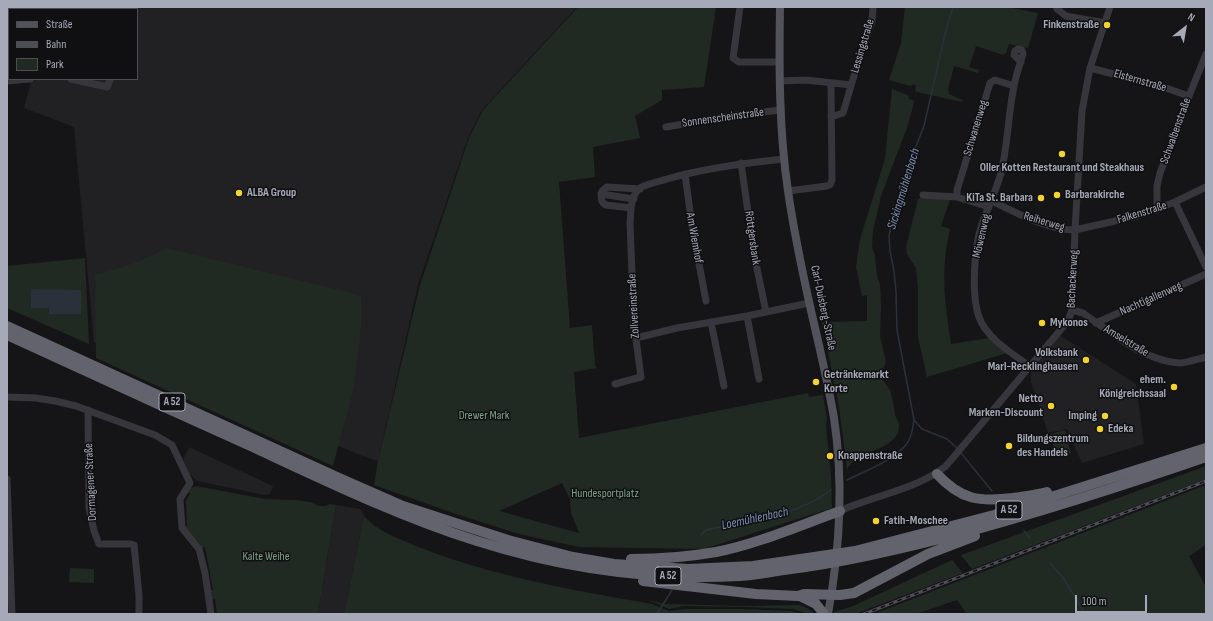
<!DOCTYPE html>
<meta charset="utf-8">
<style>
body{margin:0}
#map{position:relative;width:1213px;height:621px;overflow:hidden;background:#151517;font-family:"Sofia Sans Condensed",sans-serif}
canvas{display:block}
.frame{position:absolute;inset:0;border:8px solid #a6a9b7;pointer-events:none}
.legend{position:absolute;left:8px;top:8px;width:130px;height:72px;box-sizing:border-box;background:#101012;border:1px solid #4c4d54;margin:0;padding:5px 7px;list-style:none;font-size:12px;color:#a6a9b7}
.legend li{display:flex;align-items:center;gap:8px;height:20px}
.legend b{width:20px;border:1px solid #4c4d54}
.north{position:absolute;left:1165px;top:8px;width:40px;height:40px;-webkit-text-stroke:3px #101012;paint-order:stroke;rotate:31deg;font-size:11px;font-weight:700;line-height:16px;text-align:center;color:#a6a9b7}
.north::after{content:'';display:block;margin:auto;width:14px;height:18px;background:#a6a9b7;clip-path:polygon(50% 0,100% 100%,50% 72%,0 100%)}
.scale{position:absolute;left:1075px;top:595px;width:72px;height:18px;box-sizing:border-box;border:2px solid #a6a9b7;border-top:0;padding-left:5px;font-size:12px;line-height:14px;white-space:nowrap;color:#a6a9b7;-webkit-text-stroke:3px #101012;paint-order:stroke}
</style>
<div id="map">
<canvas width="1213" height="621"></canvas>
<div class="frame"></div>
<ul class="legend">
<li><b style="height:5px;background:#52525b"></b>Straße</li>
<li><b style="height:5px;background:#4d4d55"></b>Bahn</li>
<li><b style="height:11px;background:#212923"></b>Park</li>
</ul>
<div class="north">N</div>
<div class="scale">100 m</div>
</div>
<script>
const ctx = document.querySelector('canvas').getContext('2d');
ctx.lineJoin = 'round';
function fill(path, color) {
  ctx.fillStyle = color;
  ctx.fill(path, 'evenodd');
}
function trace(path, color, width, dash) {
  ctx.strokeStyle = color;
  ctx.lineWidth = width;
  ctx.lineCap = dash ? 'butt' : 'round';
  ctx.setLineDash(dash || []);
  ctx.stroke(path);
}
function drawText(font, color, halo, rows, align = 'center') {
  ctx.font = font + ' "Sofia Sans Condensed",sans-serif';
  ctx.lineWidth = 3;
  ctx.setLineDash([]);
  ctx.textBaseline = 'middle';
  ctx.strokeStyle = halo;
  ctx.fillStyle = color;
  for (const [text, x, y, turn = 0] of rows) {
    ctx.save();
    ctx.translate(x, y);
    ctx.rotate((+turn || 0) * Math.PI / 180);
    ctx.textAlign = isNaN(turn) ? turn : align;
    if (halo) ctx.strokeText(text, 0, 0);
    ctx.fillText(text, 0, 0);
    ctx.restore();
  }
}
fill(new Path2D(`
 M7,7H577L482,110L468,138L418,285L378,461L360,455L94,342L74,127L24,108L31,82L7,83ZM9,9H137V79H9Z
 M1058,334L1136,384L1144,444L1082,463L1067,429L1048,433L1031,382V367Z
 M189,447L273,486L270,494L264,495L197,481L188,472L183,459Z
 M336,505L361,509L364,516L344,614H318Z`), '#212124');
fill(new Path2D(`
 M578,7H716L704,87L662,90V100L635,116L640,138L593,147L595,177L559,182L570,328L592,325L595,365L597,368L574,372L579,438L808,393L809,397L823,395L827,418L826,425L831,476L832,508L704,549L579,547L519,534L456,514L374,485L378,461L420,285L469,138L483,110ZM562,483L570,499L571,513L579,533L499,511Z
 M905,7H1007L1038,13L1028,48L1009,44L1006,53L1003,55L976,46L969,67L979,70L978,73L954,66L948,89L949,94L963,100L962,102L921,93L915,91L916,86L914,84L910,86L889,80L901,43Z
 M892,88L894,90L908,95L909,99L913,100L914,103L907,128L881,196L873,231L872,247L875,256L877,276L880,285L881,304L880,336L886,362L883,369L879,372C882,381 889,386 891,393C893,400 894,408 895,415C896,418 899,422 899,426C900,445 869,451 857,458C853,461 850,465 847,469L839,407L822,322L867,321V295L862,296L856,267L860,239L885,159Z
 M923,197H951L941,226L950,229C940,270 945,303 951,344L989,338L1007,353L927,377L918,337V289L916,268L907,254L906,247L918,199Z
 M166,248L352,293L361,297V326L354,387L333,466L96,358L95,275C122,268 141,262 166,248Z
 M85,258L89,344L7,308V266Z
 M1065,430L1071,453L1056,457L1050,434Z
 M1206,466V479L972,569L961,555Z
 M1206,485V545L1189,556L1206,587V614H967L957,600L916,614H874Z
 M196,486L265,499L295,500L311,502L318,506H325L330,504L336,505L318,614H217L215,599L212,600L210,590H213L205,547L202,548C198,539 187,535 184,527L187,526L186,501L190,494L187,492L191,488Z
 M364,516C377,531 397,538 416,546C491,576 572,590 652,604L669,611L684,609H743L791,611L802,614H344Z
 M952,560L963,573L855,614H834V612L853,606Z
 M70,568L94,569V583L69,582Z
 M648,600L666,604L745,606L800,605L809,609L815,614H809L793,609L745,607L685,606L669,609Z`), '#212923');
fill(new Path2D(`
 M31,289L81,290V314H49V308H31Z`), '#2b313a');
trace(new Path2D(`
 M914,420L922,429L947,439L957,448
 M961,453L992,491
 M847,480C865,471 897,459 908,442C912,435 913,428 914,420L897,330L896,292L894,271L890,251L889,236L894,212L908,167L924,126L946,30L953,7
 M1024,531L1030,538
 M701,535L706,530C751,520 793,518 831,490
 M1050,563L1064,579L1085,614
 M657,614L672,590`), '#2b313a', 1.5);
trace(new Path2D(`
 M740,7L733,58L739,62H779
 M67,9L68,7
 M1057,9L1066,16L1105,23
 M1021,62L1014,55L1015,51L1018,49L1022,50L1023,54C1020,64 1016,75 1014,86C1008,115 1008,144 1001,173C996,191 988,207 982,224C974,247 971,294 979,317C986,338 1014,355 1031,367
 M1090,68L1157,85L1189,96
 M71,79L107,87L110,80
 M7,81L30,79
 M780,81L806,80L851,85
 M831,117L843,113L861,52L872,22L873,7
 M666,127L730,116L781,110
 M741,163L754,254L766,312
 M685,174L692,226L706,301
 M788,191L827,186L830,185L832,180L831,83
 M601,194L634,199
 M923,195L957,197L989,207
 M957,197V190L977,125V120L980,116L990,83L995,80L1014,86
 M992,201C1014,212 1050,231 1075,230L1137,216L1175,202L1206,187
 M1175,202L1206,267
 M631,208L606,205C600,202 601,197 602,191L607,187L640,189
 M1157,210V186L1160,173L1189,96L1206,54
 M1072,310L1083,313C1110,332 1147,363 1182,363C1189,362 1198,359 1206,357
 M747,316L759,379
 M711,322L724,386
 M1096,323L1206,274
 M636,338L677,328L747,316L809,303
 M615,384L641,377L634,324L630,223C631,212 630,196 640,188C648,183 658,182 667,179C705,168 744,163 784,159
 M7,397L36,398L55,401L76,406L155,435L172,445L190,483L180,499L182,528L199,549L205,573L211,614
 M88,410L89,508L94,531L99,544H131L134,545L139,595V614
 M7,479L12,614
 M840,511C875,495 916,490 946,466L1068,321L1072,310L1075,230L1082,111L1090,68L1110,7`), '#36363c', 7);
trace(new Path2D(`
 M780,7C779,68 779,131 788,191C794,233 803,275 812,315C820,349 828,383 834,418C844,484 840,549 828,614`), '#52525b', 8);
trace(new Path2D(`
 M7,326L337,477L403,506L508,540L573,557L614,564L688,569L753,566L855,551L994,515L1206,448
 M7,335C90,373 172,411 255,448C328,482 401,517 477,541C562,568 651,581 740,576C755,575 770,572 784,570C841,563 896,550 952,536C1037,513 1122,486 1206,457
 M937,474C961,500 979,502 1013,498C1025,496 1036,495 1047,492
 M631,559C659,559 688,557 716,552C757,544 801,525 840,511
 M643,581L756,594L798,596L804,594L840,595L854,593L928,554L975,536
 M800,596L816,604L824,614`), '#62636d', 10);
const rail = new Path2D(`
 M864,614L1206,481`);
trace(rail, '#4d4d55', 3);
trace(rail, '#101012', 1.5, [4.5]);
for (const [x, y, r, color] of [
 [1107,25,4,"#f3d330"],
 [1062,154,4,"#f3d330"],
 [239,193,4,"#f3d330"],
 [1057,195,4,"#f3d330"],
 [1041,198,4,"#f3d330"],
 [1042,323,4,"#f3d330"],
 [1086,360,4,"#f3d330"],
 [816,382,4,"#f3d330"],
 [1174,387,4,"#f3d330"],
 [1051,406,4,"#f3d330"],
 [1105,416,4,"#f3d330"],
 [1100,429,4,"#f3d330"],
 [1009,446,4,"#f3d330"],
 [830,456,4,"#f3d330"],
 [876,521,4,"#f3d330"]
]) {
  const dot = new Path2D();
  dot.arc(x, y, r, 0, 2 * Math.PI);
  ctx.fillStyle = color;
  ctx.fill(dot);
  trace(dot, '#101012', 1.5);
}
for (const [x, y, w] of [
 [172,402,26],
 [1009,510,26],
 [668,576,26]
]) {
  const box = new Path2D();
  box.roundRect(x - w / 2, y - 9, w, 18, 3);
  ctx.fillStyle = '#101012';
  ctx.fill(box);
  trace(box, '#a6a9b7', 1);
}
drawText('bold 11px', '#a6a9b7', null, [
 ["A 52",172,402],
 ["A 52",1009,510],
 ["A 52",668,576]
]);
drawText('bold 12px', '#a6a9b7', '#101012', [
 ["Finkenstraße",1099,25,"right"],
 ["Oller Kotten Restaurant und Steakhaus",1062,168,"center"],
 ["ALBA Group",247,193],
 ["Barbarakirche",1065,195],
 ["KiTa St. Barbara",1033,198,"right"],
 ["Mykonos",1050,323],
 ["Volksbank",1078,353,"right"],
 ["Marl-Recklinghausen",1078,367,"right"],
 ["Getränkemarkt",824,375],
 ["Korte",824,389],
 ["ehem.",1166,380,"right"],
 ["Königreichssaal",1166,394,"right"],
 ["Netto",1043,399,"right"],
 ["Marken-Discount",1043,413,"right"],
 ["Imping",1097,416,"right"],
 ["Edeka",1108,429],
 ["Bildungszentrum",1017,439],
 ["des Handels",1017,453],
 ["Knappenstraße",838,456],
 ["Fatih-Moschee",884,521]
], 'left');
drawText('12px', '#a6a9b7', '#101012', [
 ["Lessingstraße",863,46,-73],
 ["Elsternstraße",1140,81,16],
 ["Sonnenscheinstraße",723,118,-8],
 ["Schwanenweg",976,128,-73],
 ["Schwalbenstraße",1176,131,-70],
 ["Falkenstraße",1142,213,-17],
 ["Reiherweg",1044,222,17],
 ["Möwenweg",982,236,-77],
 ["Am Wiemhof",694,238,80],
 ["Röttgersbank",752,238,82],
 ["Bachackerweg",1073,279,-87],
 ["Nachtigallenweg",1151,299,-24],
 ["Zollvereinstraße",634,306,-93],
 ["Carl-Duisberg-Straße",823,308,78],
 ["Amselstraße",1126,341,31],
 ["Dormagener Straße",91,482,-93]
]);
drawText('12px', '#7da286', '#101012', [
 ["Drewer Mark",484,416],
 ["Hundesportplatz",605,494],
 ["Kalte Weihe",266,557]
]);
drawText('italic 13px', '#7d90b2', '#101012', [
 ["Sickingmühlenbach",904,189,-73],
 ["Loemühlenbach",755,519,-12]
]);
</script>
